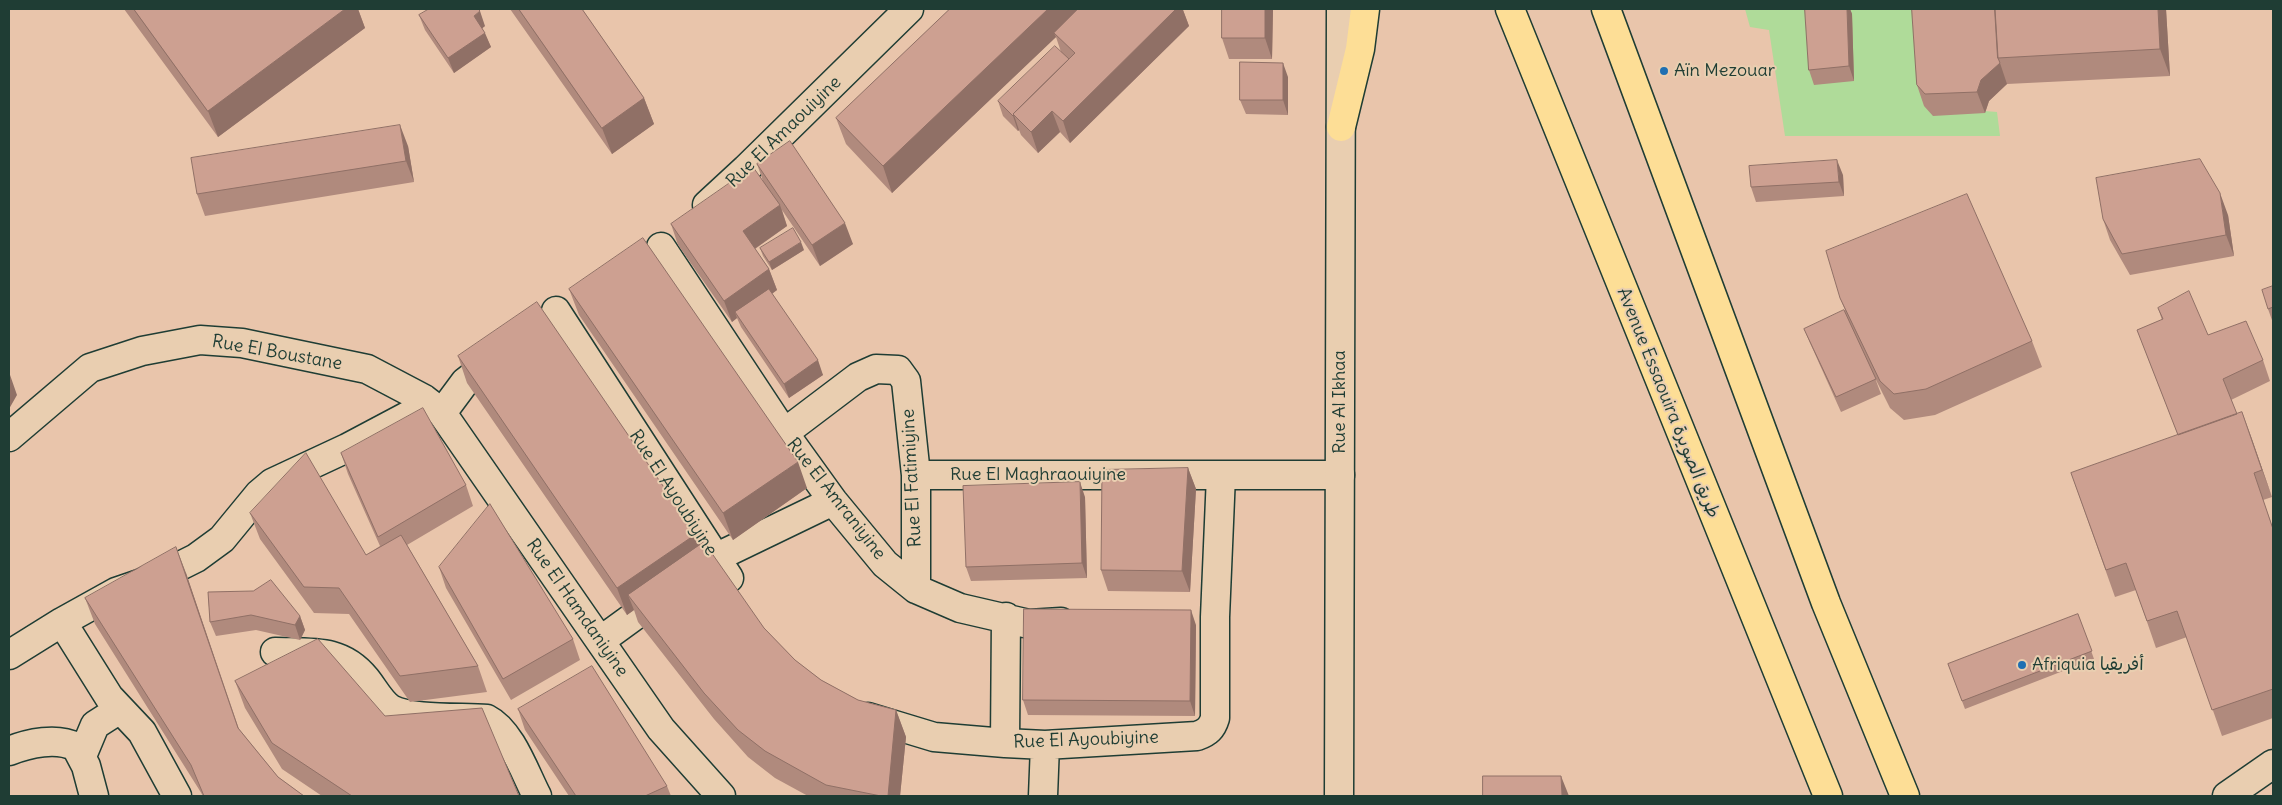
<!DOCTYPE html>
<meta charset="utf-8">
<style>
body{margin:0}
#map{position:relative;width:2282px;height:805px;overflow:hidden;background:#e9c5ab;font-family:Delius,sans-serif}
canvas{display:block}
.frame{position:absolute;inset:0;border:10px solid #1f3d34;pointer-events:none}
</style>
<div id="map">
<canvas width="2282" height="805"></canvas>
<div class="frame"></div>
</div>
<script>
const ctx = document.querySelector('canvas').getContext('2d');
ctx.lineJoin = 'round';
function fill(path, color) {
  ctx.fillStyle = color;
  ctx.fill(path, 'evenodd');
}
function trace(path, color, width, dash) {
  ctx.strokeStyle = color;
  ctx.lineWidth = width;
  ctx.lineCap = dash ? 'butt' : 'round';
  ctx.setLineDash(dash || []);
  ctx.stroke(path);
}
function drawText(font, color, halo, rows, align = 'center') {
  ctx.font = font + ' Delius,"Playpen Sans Arabic",sans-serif';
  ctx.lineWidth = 4;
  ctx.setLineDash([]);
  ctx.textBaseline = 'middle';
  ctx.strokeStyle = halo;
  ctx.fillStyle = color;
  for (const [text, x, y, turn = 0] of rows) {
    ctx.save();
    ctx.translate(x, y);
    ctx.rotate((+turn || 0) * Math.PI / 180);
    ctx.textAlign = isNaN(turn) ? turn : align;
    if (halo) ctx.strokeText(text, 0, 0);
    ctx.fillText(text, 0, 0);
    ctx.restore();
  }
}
fill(new Path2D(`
 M1745,9H1916L1924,106L1997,112L2000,136H1785L1769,30L1750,27Z`), '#afdb99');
const street = new Path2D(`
 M707,205L746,169L909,9
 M661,247L784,433L833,501L885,564L916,589L960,608L1029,624L1061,622
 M556,311L729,578
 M442,413L465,382L496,358
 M784,433L858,377L876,369L898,370L906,381L916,475V589
 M9,437L90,368L142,351L200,340L242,343L367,369L424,399L442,413L661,729L721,796
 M916,475H1340
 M701,568L715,558L833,501
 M62,622L109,697L142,732L177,796
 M600,641L666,593
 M275,652C312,653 341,648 366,679C374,689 381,703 391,709C411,720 462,717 487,719C511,731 525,773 537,796
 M9,655L62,622L116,592L154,579L196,558L222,539L259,494L272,483L347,448L430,404
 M868,717L934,737L1005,743L1045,745L1197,736C1208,732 1212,728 1215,718V617L1221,475
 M1005,743L1006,617
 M9,751C29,743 57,737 76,747L86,766L94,796
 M82,756L95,725L120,709
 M1043,796L1045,745
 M2227,796L2273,764`);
const secondary = new Path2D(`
 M1339,796L1341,9`);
const primary = new Path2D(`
 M1510,9L1828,796
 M1606,9L1826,603L1905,796
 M1341,127L1360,49L1365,9`);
trace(street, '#1f3d34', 31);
trace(secondary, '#1f3d34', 31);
trace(primary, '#1f3d34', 31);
trace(street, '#e9ceb0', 28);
trace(secondary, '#e9ceb0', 28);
trace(primary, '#fdde96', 28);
fill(new Path2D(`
 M124,9H358L365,28L218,137Z
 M510,9H582L644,98L654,124L612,154Z
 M950,9L1183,10L1189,26L1070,143L1060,132L1038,153L1021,135L1019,130L1018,131L1003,116L998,101L1061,52L1056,37L892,193L846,144L836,118Z
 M1273,9L1272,59H1229L1222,38Z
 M1805,9H1850L1852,14L1854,81L1814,85L1809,70Z
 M1912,9H2166L2170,76L2007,84L1989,101L1985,113L1933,116L1924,106L1917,85Z
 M419,15L485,26L482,28L491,47L454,73L425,30Z
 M1288,77V115L1246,114L1240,100Z
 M408,146L414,182L205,216L197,194Z
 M757,164L853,244L820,266L782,210L787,226L755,249L769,269L777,290L772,294L823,375L789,398L741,327L737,318L732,322L678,245L671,224L763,181Z
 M1843,175L1844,196L1756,202L1751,187Z
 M2228,215L2234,256L2130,275L2110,240L2103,219Z
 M760,248L804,250L772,270L763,256Z
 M2273,286V323L2268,309Z
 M569,289L807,488L733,540L579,315Z
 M1840,298L2032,341L2042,367L1935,415L1904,420L1890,408L1875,378L1881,394L1841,412L1810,343L1804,329L1845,310Z
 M2158,308L2208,335L2263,360L2270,381L2231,400L2237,414L2242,412L2272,497L2263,500L2273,528V718L2222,736L2187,637L2156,648L2136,590L2115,597L2071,473L2178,435L2137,330L2162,320Z
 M458,356L696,534L700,545L764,628L795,660L821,680L858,700L896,710L906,737L900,796H808L775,778L748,757L714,719L638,622L634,610L627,615L467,383Z
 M341,453L466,485L473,506L407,545L478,666L487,692L410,702L349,614L314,613L260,539L250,513L366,555L380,546L348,474Z
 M1188,468L1196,489L1190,592L1108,591L1101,570Z
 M1085,497L1087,578L971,581L966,567Z
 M439,567L573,639L580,660L511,700L446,588Z
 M186,573L239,729L278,777L304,796H203L200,791L95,624L85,598Z
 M208,592L300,616L305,630L300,640L256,630L216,636L210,622Z
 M2078,614L2094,659L1965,709L1948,664Z
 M1196,625L1195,716L1028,715L1023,700Z
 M235,681L385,716L519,796H322L282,769L245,708Z
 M518,709L667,786L671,796H569L525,730Z`), '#b08a7d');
fill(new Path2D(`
 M345,9H358L365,28L218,137L208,111Z
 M1048,9H1086L1054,33L1056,37L892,193L883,166Z
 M1176,9H1185L1183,10L1189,26L1070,143L1063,121Z
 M1265,9H1273L1272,59L1265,38Z
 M1847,9H1850L1852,14L1854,81L1849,66Z
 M2158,9H2166L2170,76L2160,49Z
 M480,11L485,26L479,31L474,16Z
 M485,33L491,47L454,73L448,58Z
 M1283,63L1288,77V115L1283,100Z
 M2000,63L2007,84L1989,101L1985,113L1977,92L1981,80Z
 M644,98L654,124L612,154L602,128Z
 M1052,111L1060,132L1038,153L1031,132Z
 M1014,115L1019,130L1018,131L1013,116Z
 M400,125L408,146L414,182L406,161Z
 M1837,160L1843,175L1844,196L1839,182Z
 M2220,193L2228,215L2234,256L2226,235Z
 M780,205L787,226L750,252L743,231Z
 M845,223L853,244L820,266L812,245Z
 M801,242L804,250L772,270L769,262Z
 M769,269L777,290L739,317L735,312L737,318L732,322L724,301Z
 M818,360L823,375L789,398L784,384Z
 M9,372L17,395L9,409Z
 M2242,412L2252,439L2272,497L2262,470Z
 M798,462L807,488L733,540L723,513Z
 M1188,468L1196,489L1190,592L1182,571Z
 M1080,482L1085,497L1087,578L1082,563Z
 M696,534L705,561L628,595L634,610L627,615L617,588Z
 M176,547L186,573L247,755L238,728Z
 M1191,610L1196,625L1195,716L1190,701Z
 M300,616L305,630L300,640L295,625Z
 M896,710L906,737L900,796H888Z
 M1561,776L1569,796H1562Z`), '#907066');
const building = new Path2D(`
 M134,9H345L208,111Z
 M429,9H478L480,11L474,16L485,33L448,58L419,15Z
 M519,9H582L644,98L602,128Z
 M950,9H1048L883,166L836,118Z
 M1078,9H1176L1063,121L1052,111L1031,132L1013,114L1075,53L1054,33Z
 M1222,9H1265V38H1222Z
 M1805,9H1847L1849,66L1809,70Z
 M1912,9H1995L1998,58L2000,63L1981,80L1977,92L1925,94L1917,85Z
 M1995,9H2158L2160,49L1998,58Z
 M1055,46L1069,59L1013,114L1014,115L1013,116L998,101Z
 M1240,62L1283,63V100H1240Z
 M400,125L406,161L197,194L191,158Z
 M790,141L845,223L812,245L757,164Z
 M2200,159L2220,193L2226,235L2122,254L2103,219L2096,178Z
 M1837,160L1839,182L1751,187L1749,166Z
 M753,167L780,205L743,231L769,269L724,301L671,224Z
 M1967,194L2032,341L1926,389L1894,394L1880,381L1840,298L1826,251Z
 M793,228L801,242L769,262L760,248Z
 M643,238L798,462L723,513L569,289Z
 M2273,286V307L2268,309L2262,290Z
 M769,289L818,360L784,384L735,312Z
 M2189,291L2208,335L2246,321L2263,360L2223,379L2237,414L2178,435L2137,330L2163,319L2158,308Z
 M537,302L696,534L617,588L458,356Z
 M1844,310L1876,379L1836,397L1804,329Z
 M423,408L466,485L378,537L341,453Z
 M2242,412L2262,470L2254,473L2273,529V689L2212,710L2177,611L2147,621L2126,563L2106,570L2071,473Z
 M306,453L366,555L401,535L478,666L400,676L339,588L304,587L250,513Z
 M1188,468L1182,571L1101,570L1102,470Z
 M1080,482L1082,563L966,567L963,486Z
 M490,504L573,639L503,679L439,567Z
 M704,542L764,628L795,660L821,680L858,700L896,710L888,796H881L826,785L765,751L738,730L704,693L628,595Z
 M176,547L238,728L278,777L304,796H204L191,765L85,598Z
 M271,580L300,616L295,625L251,615L210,622L208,592L253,591Z
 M1024,609L1191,610L1190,701L1023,700Z
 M2078,614L2092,651L1962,701L1948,664Z
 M318,639L385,716L482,708L519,796H352L272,743L235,681Z
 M592,666L667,786L645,796H576L518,709Z
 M1483,776H1561L1562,796H1483Z`);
fill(building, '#cda091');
trace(building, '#907066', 1);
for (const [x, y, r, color] of [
 [1664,71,5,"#1f6fb2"],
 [2022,665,5,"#1f6fb2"]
]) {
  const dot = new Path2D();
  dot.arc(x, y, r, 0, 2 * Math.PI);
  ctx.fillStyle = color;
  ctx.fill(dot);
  trace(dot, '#e9ceb0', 2);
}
drawText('18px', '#1f3d34', '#e9ceb0', [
 ["Aïn Mezouar",1674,71],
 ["Afriquia أفريقيا",2032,665]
], 'left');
drawText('18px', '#1f3d34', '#e9ceb0', [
 ["Rue El Amaouiyine",784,132,-44],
 ["Rue El Boustane",277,353,10],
 ["Rue Al Ikhaa",1340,402,-90],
 ["Avenue Essaouira طريق الصويرة",1668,403,68],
 ["Rue El Maghraouiyine",1038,475],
 ["Rue El Fatimiyine",912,478,-93],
 ["Rue El Ayoubiyine",673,493,57],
 ["Rue El Amraniyine",836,499,52],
 ["Rue El Hamdaniyine",577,608,55],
 ["Rue El Ayoubiyine",1086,740,-2]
]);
</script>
